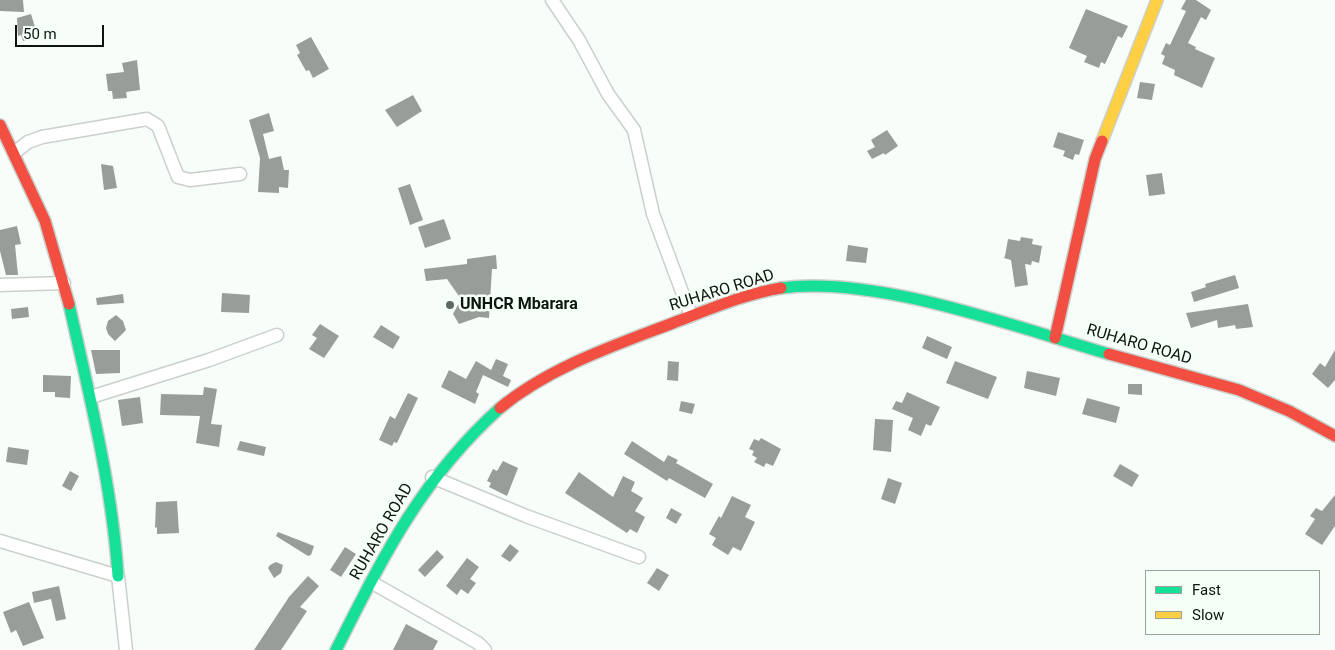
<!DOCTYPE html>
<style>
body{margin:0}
#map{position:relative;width:1335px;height:650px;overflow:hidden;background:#f7fdf8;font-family:Roboto,sans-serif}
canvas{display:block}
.legend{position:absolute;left:1145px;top:570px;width:175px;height:65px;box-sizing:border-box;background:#f5fff6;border:1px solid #99a19a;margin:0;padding:6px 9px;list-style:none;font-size:15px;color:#0e140f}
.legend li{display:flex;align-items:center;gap:10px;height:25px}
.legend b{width:25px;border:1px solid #99a19a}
.scale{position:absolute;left:15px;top:25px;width:89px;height:22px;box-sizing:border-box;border:2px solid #0e140f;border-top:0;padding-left:6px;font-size:15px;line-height:18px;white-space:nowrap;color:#0e140f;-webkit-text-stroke:4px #f5fff6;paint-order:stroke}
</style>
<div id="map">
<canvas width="1335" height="650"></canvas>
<ul class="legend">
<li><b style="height:6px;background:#16e098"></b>Fast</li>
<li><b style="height:6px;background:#ffcf43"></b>Slow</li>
</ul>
<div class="scale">50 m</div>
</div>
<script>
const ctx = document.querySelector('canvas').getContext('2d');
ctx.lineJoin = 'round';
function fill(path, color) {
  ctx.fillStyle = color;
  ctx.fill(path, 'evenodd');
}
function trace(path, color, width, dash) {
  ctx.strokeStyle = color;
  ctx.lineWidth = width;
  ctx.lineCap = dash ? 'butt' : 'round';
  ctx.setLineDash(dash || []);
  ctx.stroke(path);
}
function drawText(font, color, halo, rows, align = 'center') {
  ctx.font = font + ' Roboto,sans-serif';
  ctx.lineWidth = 5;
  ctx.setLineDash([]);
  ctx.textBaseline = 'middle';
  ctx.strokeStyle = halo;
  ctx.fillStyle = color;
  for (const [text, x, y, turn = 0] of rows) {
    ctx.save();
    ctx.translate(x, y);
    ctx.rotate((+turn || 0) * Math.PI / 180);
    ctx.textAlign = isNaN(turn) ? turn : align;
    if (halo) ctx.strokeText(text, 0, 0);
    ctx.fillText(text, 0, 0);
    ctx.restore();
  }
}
fill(new Path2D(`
 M0,0H23L24,12L0,11Z
 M1186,0H1196L1211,10L1206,20L1201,17L1188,43L1196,47L1195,49L1215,58L1202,88L1174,75L1175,70L1162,64L1165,56L1161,54L1166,43L1170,45L1186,11L1181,9Z
 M1086,9L1128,26L1122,38L1118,36L1105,64L1101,62L1099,68L1084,62L1087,56L1069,48Z
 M31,14L38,37L23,41L21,35L18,36L17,18Z
 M311,37L329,69L313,78L309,70L306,71L297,55L300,53L296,45Z
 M137,60L140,90L126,92L127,98L113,99L112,91H108L106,74L124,72L122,63Z
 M1140,82L1155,84L1152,100L1137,98Z
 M413,95L422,111L397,127L385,110Z
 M269,113L274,131L263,134L269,159L281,156L284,170H289L288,188L279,187V193L258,192L260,158L249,120Z
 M887,130L898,146L885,155L884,153L872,159L867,151L875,147L871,140Z
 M1058,132L1084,140L1079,155L1075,154L1073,160L1063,156L1065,151L1053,147Z
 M101,164L113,166L117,188L104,190Z
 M1162,173L1165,194L1149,196L1146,175Z
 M410,184L423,220L410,225L398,188Z
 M444,219L451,239L425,248L418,227Z
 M17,226L21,244L15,245L18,275H6L0,251V230Z
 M1021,237L1033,239L1032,244L1042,246L1039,263L1032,261L1031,265L1025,264L1028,285L1015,287L1011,260L1004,258L1005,256L1008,239L1020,241Z
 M848,245L868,248L866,263L846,261Z
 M496,255L497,269H492L489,318L479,317L459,324L453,314L461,299L447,279L426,281L424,269L467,264V259Z
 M1235,275L1239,288L1194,302L1191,292L1206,287L1205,284Z
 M222,293L250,295L249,313L221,312Z
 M123,294L124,303L97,305L96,298Z
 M1248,304L1253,327L1236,329L1235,325L1218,328L1217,320L1191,328L1186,313Z
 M28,307L29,317L12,319L11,309Z
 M116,315L123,321L126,330L115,341L108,334L106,328L108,321Z
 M320,324L339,336L324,358L309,349L317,338L312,335Z
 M381,325L400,337L393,349L373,337Z
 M927,336L952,347L947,359L922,348Z
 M91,350H120V373L96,374Z
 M1335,350V380L1328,388L1312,374L1320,363L1325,367Z
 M496,359L508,364L503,376L511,380L508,387L483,375L476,392L479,394L475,404L441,387L449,370L466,379L476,361L491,370Z
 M668,361L679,362L678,381L667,380Z
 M955,361L997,377L988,399L946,383Z
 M1027,371L1060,378L1056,396L1024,388Z
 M43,375L71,376L70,398L55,397V392H43Z
 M1128,384H1142V395L1128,394Z
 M204,387L217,389L211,424L222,425L219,447L196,443L200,416L160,415L161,394L203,395Z
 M907,392L940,407L931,426L926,424L921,436L908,430L913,418L892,409L896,401L902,403Z
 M408,393L418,398L417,400L397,443L394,442L392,446L379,440L390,416L395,419Z
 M140,397L143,423L122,426L118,400Z
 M1087,398L1120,407L1116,423L1082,414Z
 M681,401L695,404L692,414L679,411Z
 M875,419L893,420L891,452L873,450Z
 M761,438L781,449L773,466L766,463L764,467L754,462L757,458L752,455L754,451L749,449L754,439L759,441Z
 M240,441L266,447L264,456L237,450Z
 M632,441L664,462L668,455L678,460L676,463L713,484L705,498L669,478L667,481L624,454Z
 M8,447L29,450L27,465L6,462Z
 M503,461L518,468L507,496L489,487L491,483L487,481L493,469L497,471Z
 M1120,464L1139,475L1132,487L1113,476Z
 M70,471L79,476L71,491L62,486Z
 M579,472L613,497L623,476L635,482L631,491L643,498L635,511L645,517L637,533L630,529L627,533L565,493Z
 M888,478L902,483L895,504L881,499Z
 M1335,495V526L1322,545L1305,534L1315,519L1310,516L1316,508L1322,511Z
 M732,496L751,505L745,517L755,522L741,551L733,547L728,555L712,545L716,538L709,534L719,516L721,518Z
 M177,501L179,533L157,534V527L155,528L156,502Z
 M671,508L682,514L676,524L666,518Z
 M278,532L314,546L311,555L308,556L276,536Z
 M510,544L519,551L510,562L501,556Z
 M345,547L356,554L341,577L330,570Z
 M437,550L444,557L425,577L418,570Z
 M467,558L479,567L470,579L476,583L468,594L461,589L457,595L446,586Z
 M276,562L283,565L281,573L274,578L268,568L270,565Z
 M657,568L669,575L659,591L647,583Z
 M308,576L319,586L300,607L307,611L281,650H254L289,597Z
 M59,586L66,619L56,621L51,599L34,603L32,592Z
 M29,602L44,638L23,646L16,630L11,633L3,612Z
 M406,624L438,641L433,650H393Z`), '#989d99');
const street = new Path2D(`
 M552,0L579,40L608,94L634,130L653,214L691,316
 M14,153L28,142L42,137L147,119L158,126L178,177L190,180L240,174
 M0,285L64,283
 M91,397L209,360L277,335
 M432,477L526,516L639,557
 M0,541L118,576L126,650
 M371,582L478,643L485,650`);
const fast = new Path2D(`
 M781,288C876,275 1015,327 1109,354
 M69,304C89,394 112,484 118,576
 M336,650C383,557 421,479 500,408`);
const slow = new Path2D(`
 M1102,141L1157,0`);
const jam = new Path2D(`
 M0,125L45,221L69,304
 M1055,338L1095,159L1102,141
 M1109,354L1239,390L1289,411L1335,436
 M500,408C550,367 613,346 673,323C708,310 744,294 781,288`);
trace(street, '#cad0cb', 15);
trace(fast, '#cad0cb', 14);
trace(slow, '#cad0cb', 14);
trace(jam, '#cad0cb', 14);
trace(street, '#fefffe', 12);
trace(fast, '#16e098', 11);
trace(slow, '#ffcf43', 11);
trace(jam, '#f24e42', 11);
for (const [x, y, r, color] of [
 [450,305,5,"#606661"]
]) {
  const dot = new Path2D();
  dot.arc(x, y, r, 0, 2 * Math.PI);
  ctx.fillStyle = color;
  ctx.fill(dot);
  trace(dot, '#f5fff6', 2);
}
drawText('16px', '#0e140f', '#f5fff6', [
 ["RUHARO ROAD",722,291,-17],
 ["RUHARO ROAD",1139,345,16],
 ["RUHARO ROAD",382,532,-60]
]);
drawText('bold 16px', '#0e140f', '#f5fff6', [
 ["UNHCR Mbarara",460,305]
], 'left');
</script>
